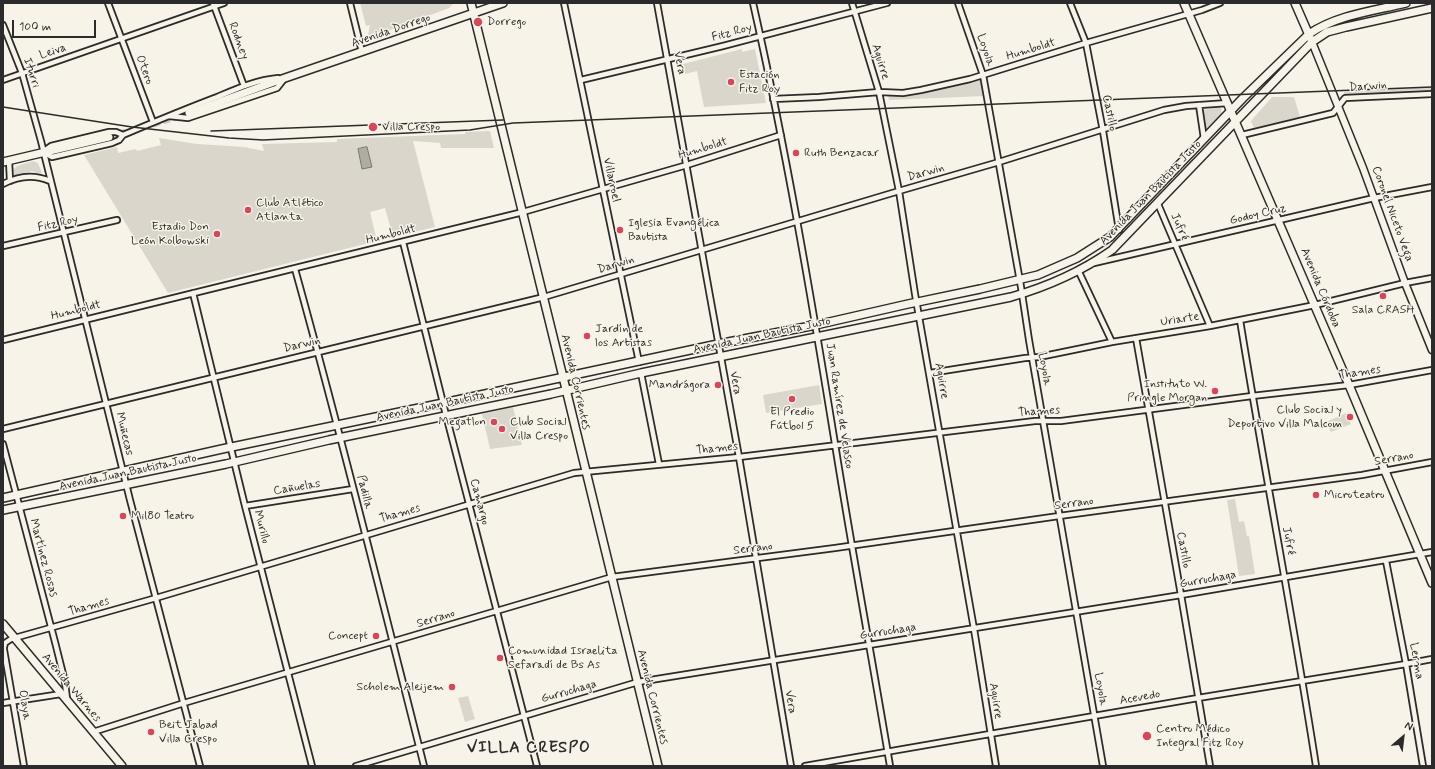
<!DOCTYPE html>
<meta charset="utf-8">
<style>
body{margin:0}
#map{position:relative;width:1435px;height:769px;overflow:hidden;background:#f7f3e8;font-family:Mynerve,sans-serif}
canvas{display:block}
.frame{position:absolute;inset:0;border:4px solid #2b2b2b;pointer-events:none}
.north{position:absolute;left:1383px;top:717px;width:40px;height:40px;-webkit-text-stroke:3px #f7f3e8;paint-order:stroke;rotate:28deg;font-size:11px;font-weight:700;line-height:16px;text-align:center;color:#2b2b2b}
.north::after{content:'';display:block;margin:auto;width:14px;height:18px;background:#2b2b2b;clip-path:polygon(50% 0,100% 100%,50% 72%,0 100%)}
.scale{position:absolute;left:12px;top:20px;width:84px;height:18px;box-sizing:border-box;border:2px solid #2b2b2b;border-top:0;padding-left:5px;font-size:12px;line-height:14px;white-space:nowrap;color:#2b2b2b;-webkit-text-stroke:3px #f7f3e8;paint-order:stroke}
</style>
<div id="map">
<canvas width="1435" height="769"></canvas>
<div class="frame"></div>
<div class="north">N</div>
<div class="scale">100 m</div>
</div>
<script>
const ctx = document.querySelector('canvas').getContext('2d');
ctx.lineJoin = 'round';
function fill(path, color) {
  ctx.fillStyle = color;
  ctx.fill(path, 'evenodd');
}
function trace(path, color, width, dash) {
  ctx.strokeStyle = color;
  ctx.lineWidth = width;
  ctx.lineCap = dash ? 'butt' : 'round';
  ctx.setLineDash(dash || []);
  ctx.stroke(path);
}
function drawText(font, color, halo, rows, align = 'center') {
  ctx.font = font + ' Mynerve,sans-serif';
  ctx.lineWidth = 3;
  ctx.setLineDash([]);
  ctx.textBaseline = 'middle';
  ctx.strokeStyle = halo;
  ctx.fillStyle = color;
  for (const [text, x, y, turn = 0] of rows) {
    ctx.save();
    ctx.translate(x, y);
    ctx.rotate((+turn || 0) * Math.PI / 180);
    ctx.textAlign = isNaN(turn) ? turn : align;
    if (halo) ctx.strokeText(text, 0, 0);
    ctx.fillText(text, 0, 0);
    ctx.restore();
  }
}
fill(new Path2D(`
 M360,3H454L449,8L374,36L368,35L370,25L366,26Z
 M742,49V52L755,49L766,103L704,107L697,71L685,74L683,64Z
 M977,78L981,81L984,96L889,100L888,95L921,92Z
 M1432,87V91L1344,95V92Z
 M1272,97H1294L1300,117L1254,128L1251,121Z
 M1219,107L1221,108L1222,114L1207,130H1204L1203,110Z
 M490,131L494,148H441L440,143L413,141L435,227L397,236L392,233L385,208L370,212L377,241L168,293L84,155L117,147L118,153L136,149L137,151L161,145L159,138L197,144L244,147L264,151L262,144L337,142V139L465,134V132Z
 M33,161L38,163L42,173L40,174L32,171L18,177L12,174V171L17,166Z
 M819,385L822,404L766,413L763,395Z
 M513,407L522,445L490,449L482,414Z
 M1346,413L1351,424L1331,432L1326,422Z
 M1235,499L1239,522L1244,521L1247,536H1249L1255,574L1239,576L1227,500Z
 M468,696L475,719L465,722L458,698Z`), '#dad6cc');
const water = new Path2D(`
 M367,147L372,167L362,169L358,149Z`);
fill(water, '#afaca4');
trace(water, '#7a7874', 1);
trace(new Path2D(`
 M153,124L189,113
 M109,137L126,132`), '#cecbc2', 7, [7, 3.5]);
const minor = new Path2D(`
 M108,3L153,122
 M213,3L244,86
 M350,3L362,52
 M564,3L639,362
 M657,3L739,457L791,766
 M753,3C786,149 811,296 835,444C852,551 872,658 890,766
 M852,3L879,92L899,191L915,294L974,629L996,766
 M958,3L983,75L1021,287L1029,340L1103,766
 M1070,3L1086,43L1103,131L1119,230
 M3,25L22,73L41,141L130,500L200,766
 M3,80L224,3
 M581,80L723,46L887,3
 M773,99L819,97L879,92L903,93L921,90L970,79L1086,43L1202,10L1220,3
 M1199,105L1204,139
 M169,116L188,118L277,88L284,79
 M1242,135L1333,113L1345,98L1432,94
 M44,151L51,146L109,132H116L123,135
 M45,153L52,157L112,143L119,140L123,135C154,122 185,109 217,97C236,89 256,80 278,78
 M9,160L10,181
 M3,184C18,176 34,174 50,181
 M1158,204L1210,326
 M403,242L446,415L537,766
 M3,246L117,220
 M1094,263L1374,198L1432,187
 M295,269C341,434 382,600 424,766
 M1078,270L1112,342
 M193,293L245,506L312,766
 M1240,320C1264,469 1293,617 1316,766
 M1136,338L1181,595L1210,766
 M3,340L523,212L687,165L781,135
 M641,373L659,464
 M930,373L1025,358L1039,357L1112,342L1210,326L1315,305L1405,283L1432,278
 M3,429L544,297L899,191L999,162L1164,110L1186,106L1228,103
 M3,444L55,642L65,682L67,699
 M245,506L353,489
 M1386,561L1406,664L1423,766
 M3,644L24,766
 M4,647L5,643L11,639L156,598L574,473L739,457L1035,421H1061L1252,396L1349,385L1432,370
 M3,703L61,694
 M93,732L184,703L612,577L835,548L1059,516L1362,475L1432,462
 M356,766L638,682L1181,595L1432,552
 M805,766L1198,698L1406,664L1432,659`);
const tertiary = new Path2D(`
 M1312,42L1363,168L1405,283L1432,350`);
const secondary = new Path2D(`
 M471,3L563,377
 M1295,3L1312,42
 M189,113L285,78L503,3
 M3,162L109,137
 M3,624L122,766`);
const primary = new Path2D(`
 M1184,3L1349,385L1432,583
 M563,377L658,766
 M3,498L222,449L443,403L718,344L816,325L908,304L980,289L1038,275L1077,258L1110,237L1243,98L1309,34C1337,15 1373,11 1406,3
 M3,510L226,464L329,440L551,394L641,373L1011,297C1046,287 1082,271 1112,250L1312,42L1327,32L1346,27L1432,8`);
trace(minor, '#2b2b2b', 8);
trace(tertiary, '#2b2b2b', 9);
trace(secondary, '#2b2b2b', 10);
trace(primary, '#2b2b2b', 10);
trace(minor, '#f7f3e8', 4.5);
trace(tertiary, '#f7f3e8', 6);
trace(secondary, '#f7f3e8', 7);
trace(primary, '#f7f3e8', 7);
trace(new Path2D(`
 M3,107L132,127L229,138L263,140L470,130L513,123L1432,87
 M211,131L503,120`), '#2b2b2b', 1.5);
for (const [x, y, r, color] of [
 [478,22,5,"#d1495b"],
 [731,82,4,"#d1495b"],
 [373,127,5,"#d1495b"],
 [796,153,4,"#d1495b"],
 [248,210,4,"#d1495b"],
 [620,230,4,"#d1495b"],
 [217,234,4,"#d1495b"],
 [1383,296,4,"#d1495b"],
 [587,336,4,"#d1495b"],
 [718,385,4,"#d1495b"],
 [1215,391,4,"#d1495b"],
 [792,399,4,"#d1495b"],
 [1350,417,4,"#d1495b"],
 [494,422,4,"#d1495b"],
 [502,429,4,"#d1495b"],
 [1316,495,4,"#d1495b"],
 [123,516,4,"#d1495b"],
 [376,636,4,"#d1495b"],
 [500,658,4,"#d1495b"],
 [452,687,4,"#d1495b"],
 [151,732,4,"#d1495b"],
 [1147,736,5,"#d1495b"]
]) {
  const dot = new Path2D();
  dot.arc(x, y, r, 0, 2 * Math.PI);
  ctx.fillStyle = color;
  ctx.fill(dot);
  trace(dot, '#f7f3e8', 1.5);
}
drawText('12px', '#2b2b2b', '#f7f3e8', [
 ["Dorrego",487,22],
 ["Estación",739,75],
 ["Fitz Roy",739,89],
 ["Villa Crespo",382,127],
 ["Ruth Benzacar",804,153],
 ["Club Atlético",256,203],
 ["Atlanta",256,217],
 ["Iglesia Evangélica",628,223],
 ["Bautista",628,237],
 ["Estadio Don",209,227,"right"],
 ["León Kolbowski",209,241,"right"],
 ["Sala CRASH",1383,310,"center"],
 ["Jardín de",595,329],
 ["los Artistas",595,343],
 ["Instituto W.",1207,384,"right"],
 ["Pringle Morgan",1207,398,"right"],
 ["Mandrágora",710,385,"right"],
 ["Club Social y",1342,410,"right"],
 ["Deportivo Villa Malcom",1342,424,"right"],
 ["El Predio",792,412,"center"],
 ["Fútbol 5",792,426,"center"],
 ["Megatlon",486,422,"right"],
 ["Club Social",510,422],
 ["Villa Crespo",510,436],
 ["Microteatro",1324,495],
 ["Mil80 Teatro",131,516],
 ["Concept",368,636,"right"],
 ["Comunidad Israelita",508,651],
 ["Sefaradí de Bs As",508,665],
 ["Scholem Aleijem",444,687,"right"],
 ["Beit Jabad",159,725],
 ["Villa Crespo",159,739],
 ["Centro Médico",1156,729],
 ["Integral Fitz Roy",1156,743]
], 'left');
drawText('12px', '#2b2b2b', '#f7f3e8', [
 ["Avenida Dorrego",391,31,-19],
 ["Fitz Roy",732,33,-15],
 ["Rodney",238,41,70],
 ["Loyola",985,50,71],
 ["Humboldt",1031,50,-17],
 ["Leiva",53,52,-19],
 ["Aguirre",880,62,73],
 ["Vera",679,63,79],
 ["Otero",144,70,69],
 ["Iturri",31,73,72],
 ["Darwin",1368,87,-4],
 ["Castillo",1109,113,79],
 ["Humboldt",703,149,-17],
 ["Darwin",926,173,-16],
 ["Villarroel",611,180,78],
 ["Avenida Juan Bautista Justo",1151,193,-46],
 ["Coronel Niceto Vega",1392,214,70],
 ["Godoy Cruz",1258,215,-13],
 ["Fitz Roy",58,224,-13],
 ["Jufré",1179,227,66],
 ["Humboldt",391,235,-14],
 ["Darwin",616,265,-17],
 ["Avenida Córdoba",1320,288,67],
 ["Humboldt",76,311,-14],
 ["Uriarte",1180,320,-9],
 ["Avenida Juan Bautista Justo",762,336,-12],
 ["Darwin",302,345,-13],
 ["Loyola",1044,369,80],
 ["Thames",1360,373,-9],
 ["Aguirre",941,381,80],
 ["Avenida Corrientes",575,382,77],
 ["Vera",735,383,80],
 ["Avenida Juan Bautista Justo",445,404,-12],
 ["Juan Ramírez de Velasco",839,406,81],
 ["Thames",1039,412,-4],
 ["Muñecas",124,434,76],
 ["Thames",717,449,-6],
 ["Serrano",1394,459,-10],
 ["Avenida Juan Bautista Justo",128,473,-12],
 ["Cañuelas",297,488,-9],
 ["Padilla",364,492,76],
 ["Camargo",479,502,75],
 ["Serrano",1074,504,-8],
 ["Thames",400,514,-16],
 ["Murillo",261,527,75],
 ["Jufré",1288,541,79],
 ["Serrano",753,549,-7],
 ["Castillo",1183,550,80],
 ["Martínez Rosas",43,558,75],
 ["Gurruchaga",1208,580,-10],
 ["Thames",89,607,-16],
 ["Serrano",436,619,-17],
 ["Gurruchaga",888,632,-9],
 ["Lerma",1416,661,80],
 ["Avenida Warnes",71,688,50],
 ["Loyola",1100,689,80],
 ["Gurruchaga",569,692,-16],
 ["Avenida Corrientes",652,697,76],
 ["Acevedo",1140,698,-10],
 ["Aguirre",995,701,81],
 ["Vera",790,702,80],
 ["Olaya",24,705,81]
]);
ctx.letterSpacing = '1px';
drawText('bold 16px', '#2b2b2b', '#f7f3e8', [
 ["VILLA CRESPO",529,749]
]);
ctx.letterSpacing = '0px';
</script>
